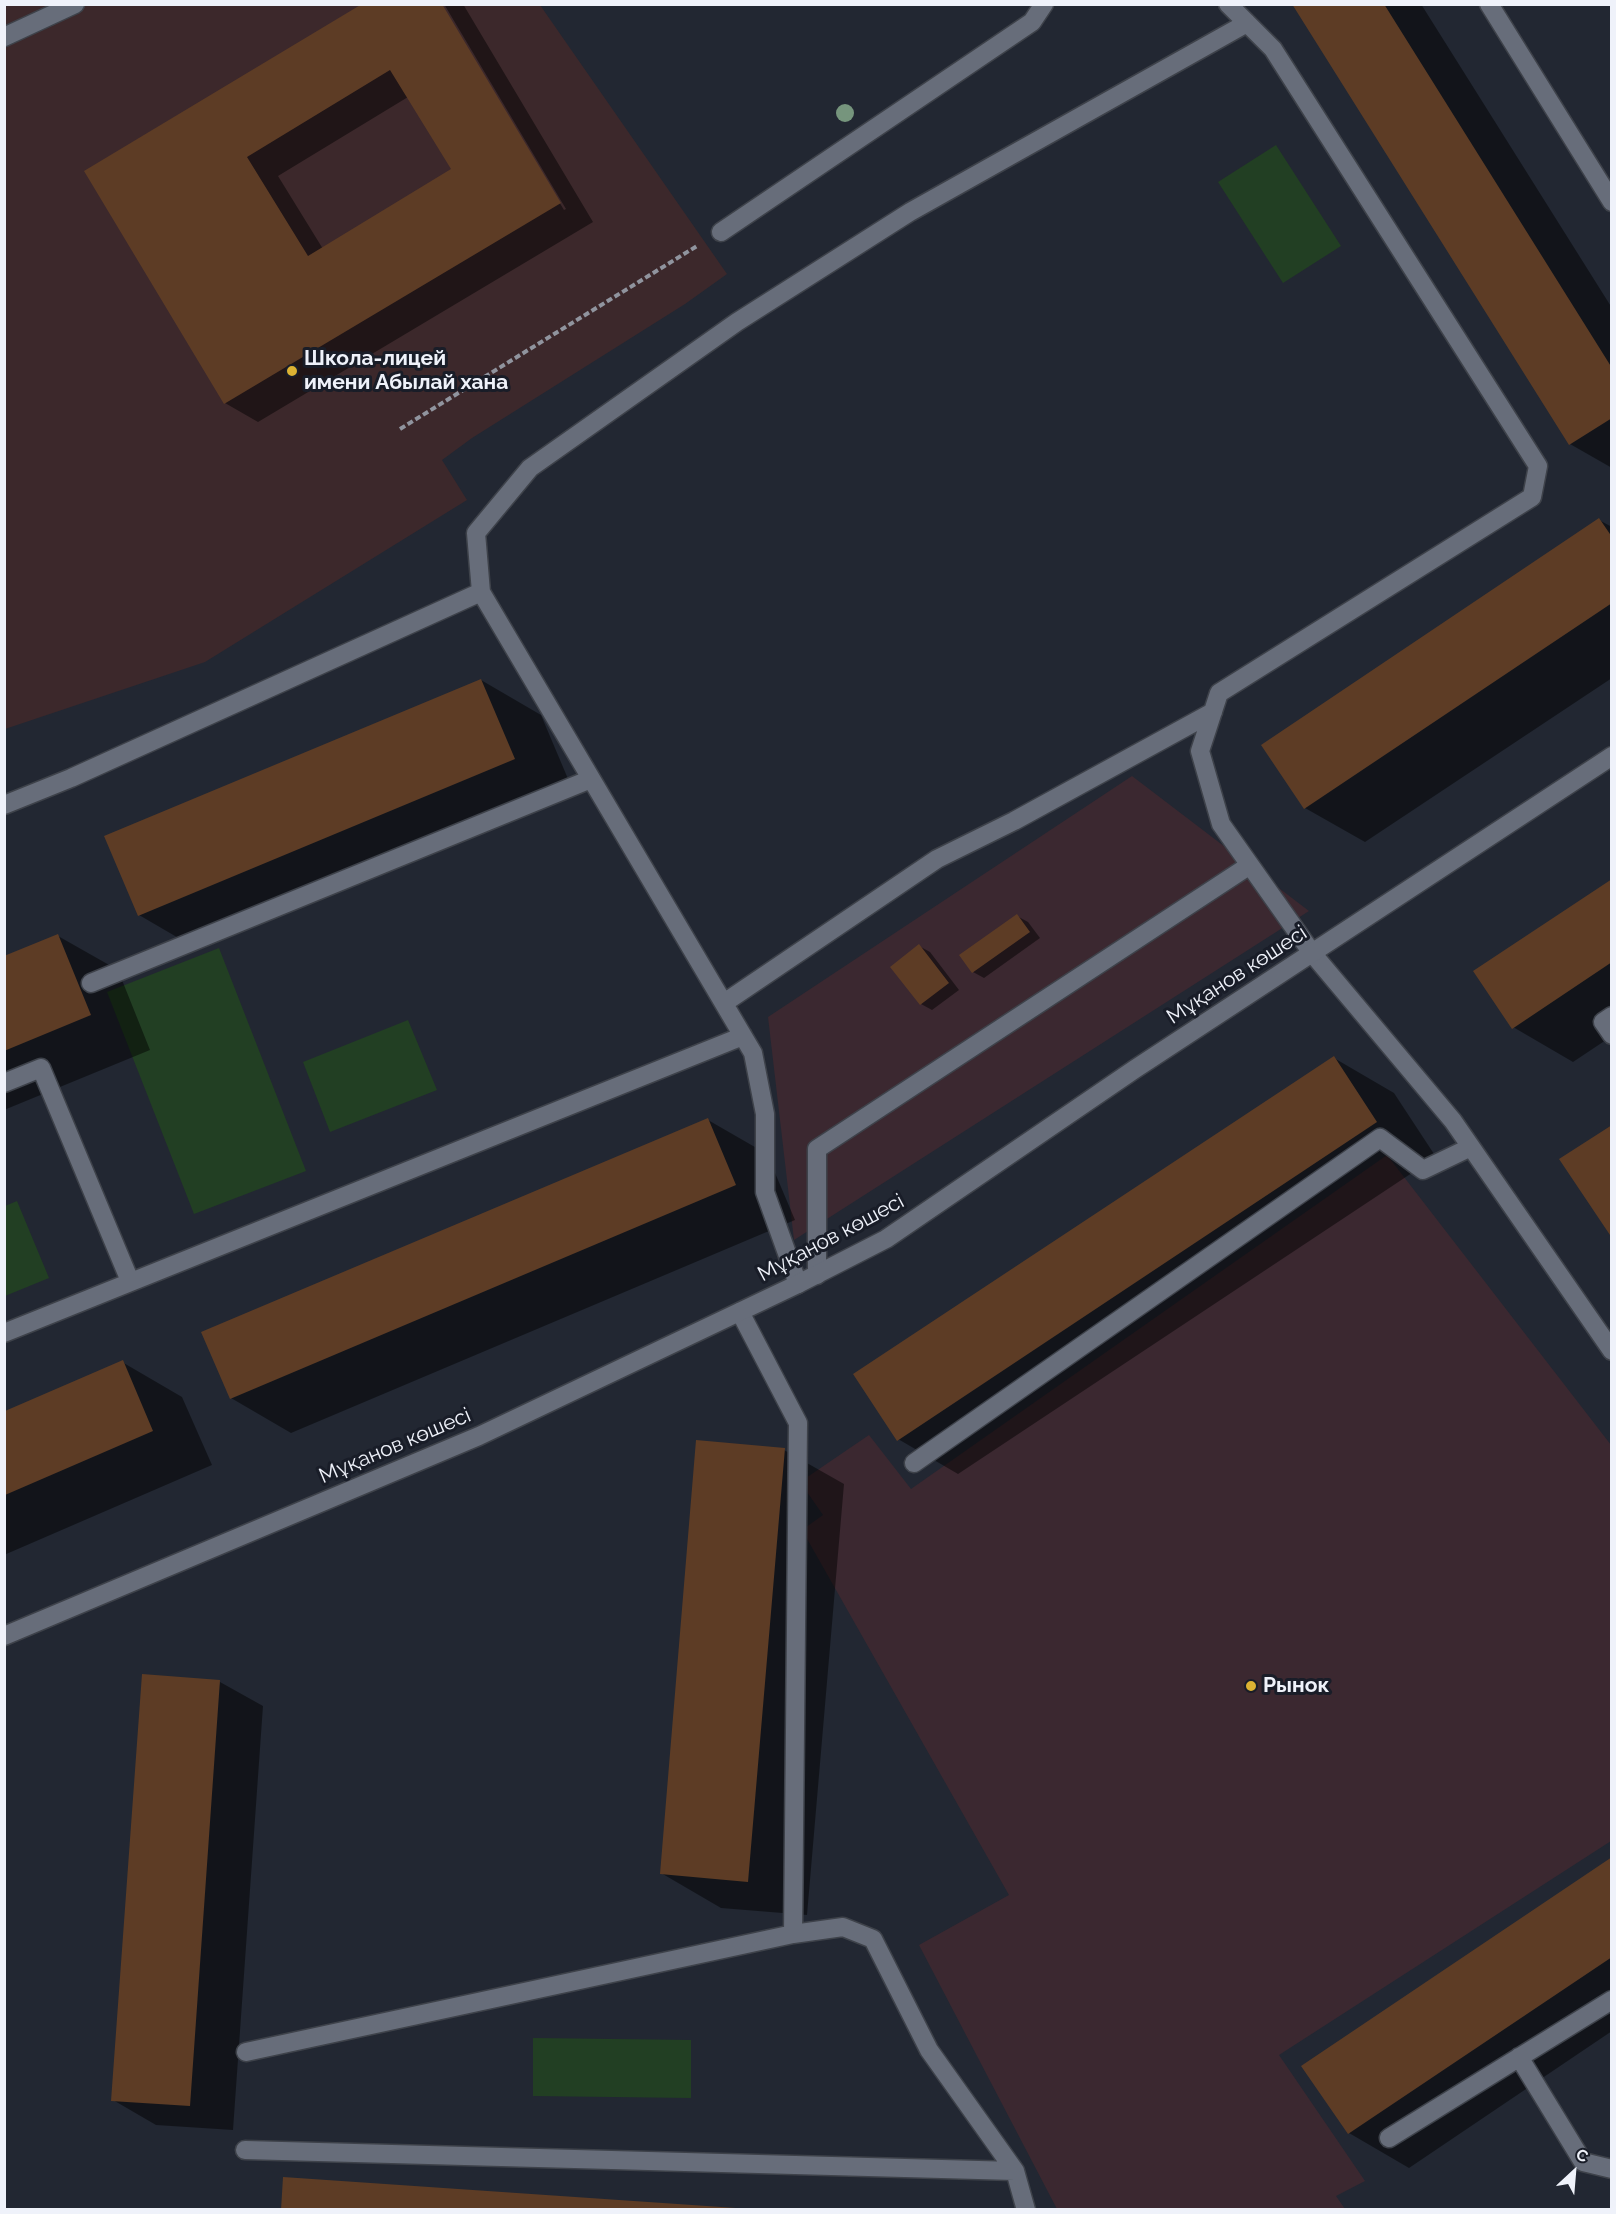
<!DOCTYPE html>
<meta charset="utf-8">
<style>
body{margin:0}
#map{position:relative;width:1616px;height:2214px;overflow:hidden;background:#222732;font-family:Raleway,sans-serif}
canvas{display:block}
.frame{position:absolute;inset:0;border:6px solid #eff2fa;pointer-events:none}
.north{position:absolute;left:1544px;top:2142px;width:60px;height:60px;-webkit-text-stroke:4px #191d28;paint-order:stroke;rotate:26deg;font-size:16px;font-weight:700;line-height:24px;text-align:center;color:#eff2fa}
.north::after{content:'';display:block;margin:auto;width:21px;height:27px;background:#eff2fa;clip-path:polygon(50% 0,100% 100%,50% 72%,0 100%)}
</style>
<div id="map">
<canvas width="1616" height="2214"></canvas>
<div class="frame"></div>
<div class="north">С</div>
</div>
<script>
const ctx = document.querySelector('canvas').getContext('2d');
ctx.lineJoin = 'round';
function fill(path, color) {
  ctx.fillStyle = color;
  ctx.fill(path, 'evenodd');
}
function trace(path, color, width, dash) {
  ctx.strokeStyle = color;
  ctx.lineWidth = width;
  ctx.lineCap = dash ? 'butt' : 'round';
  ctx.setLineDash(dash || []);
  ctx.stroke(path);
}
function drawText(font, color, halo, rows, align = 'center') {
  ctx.font = font + ' Raleway,sans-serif';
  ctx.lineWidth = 6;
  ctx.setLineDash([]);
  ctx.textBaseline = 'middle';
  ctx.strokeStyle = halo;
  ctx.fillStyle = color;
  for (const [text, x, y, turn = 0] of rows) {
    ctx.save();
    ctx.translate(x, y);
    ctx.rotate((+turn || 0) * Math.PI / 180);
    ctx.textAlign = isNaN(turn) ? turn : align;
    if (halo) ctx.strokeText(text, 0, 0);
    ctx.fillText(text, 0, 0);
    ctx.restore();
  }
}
fill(new Path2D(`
 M1132,776L1309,911L794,1240L768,1017Z
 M1387,1155L1611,1445V1841L1279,2055L1365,2181L1336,2196L1345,2209H1057L919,1945L1009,1895L802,1530L823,1515L800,1482L869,1435L911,1489Z`), '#3b2830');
fill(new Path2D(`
 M4,5H540L727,274L685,304L472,438L442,460L467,500L205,662L5,729Z`), '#3c282b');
fill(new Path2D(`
 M1276,145L1341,246L1283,283L1218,182Z
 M219,948L306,1171L194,1214L107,992Z
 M408,1020L437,1090L330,1132L303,1062Z
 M17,1201L49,1278L5,1296V1206Z
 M533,2038L691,2040V2098L533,2096Z`), '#223f23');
fill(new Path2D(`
 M440,4L564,210L566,209L444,4H463L593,222L258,422L225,403L86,171ZM408,97L453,170L323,249L278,176Z
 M1294,4H1421L1612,308V468L1570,444Z
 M1599,520L1612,527V678L1365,842L1305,808Z
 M481,680L541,715L574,793L199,950L139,915Z
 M1612,880V1036L1573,1062L1513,1027Z
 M1017,916L1028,922L1040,938L984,978L973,972Z
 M58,936L118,970L150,1050L4,1110V958Z
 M919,946L930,952L959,990L932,1010L921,1004L892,967Z
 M1334,1058L1394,1093L1436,1157L958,1474L898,1439Z
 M708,1120L767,1154L795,1220L291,1433L231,1398Z
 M122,1362L182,1397L212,1465L4,1555V1413Z
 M784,1450L844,1484L807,1915L721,1908L661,1873Z
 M220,1682L263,1706L233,2130L156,2125L113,2100Z
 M1612,1859V2031L1409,2168L1349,2133Z`), '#0007');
fill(new Path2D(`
 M362,4H442L561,203L224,404L84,171ZM390,70L451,169L308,256L247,157Z
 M1292,4H1384L1612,368V418L1569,445Z
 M1599,518L1612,537V603L1304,809L1261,745Z
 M481,679L515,759L138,916L104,836Z
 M1612,879V962L1512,1029L1473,971Z
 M1017,914L1030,932L972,973L959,955Z
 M58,934L91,1015L4,1051V956Z
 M919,944L949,983L920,1005L890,967Z
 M1334,1056L1377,1122L897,1441L853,1374Z
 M708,1118L736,1185L230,1399L201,1332Z
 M1612,1125V1238L1559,1159Z
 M123,1360L153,1431L5,1495V1411Z
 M696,1440L785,1448L748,1882L660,1874Z
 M142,1674L220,1680L190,2106L111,2101Z
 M1612,1857V1957L1348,2134L1301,2066Z
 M283,2177L736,2208L735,2210H281Z`), '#5d3c25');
const service = new Path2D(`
 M1228,4L1273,49L1538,466L1532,497L1219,693L1200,751L1221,824L1312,953L1453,1121L1612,1351
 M1489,4L1612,202
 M4,37L75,4
 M721,232L1032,22L1044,4
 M4,805L71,778L481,592
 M91,983L591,779
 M724,1003L937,859L1014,821L1213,712
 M1612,1016L1603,1022L1612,1035
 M4,1083L41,1068L130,1281
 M817,1275V1149L1250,865
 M798,1284L765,1192V1114L753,1053L481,592L476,533L530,468L737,322L910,212L1247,23
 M740,1312L798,1423L793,1934
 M4,1333L743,1036
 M914,1463L1380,1138L1423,1170L1471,1147
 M246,2052L793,1934L843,1927L873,1939L929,2050L1015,2171L1026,2210
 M1519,2057L1583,2162L1612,2169
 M1389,2138L1612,2000
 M245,2150L1015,2171`);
const minor = new Path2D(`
 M4,1636L479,1436L798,1284L886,1239L1135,1069L1612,756`);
trace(service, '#3e424a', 21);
trace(minor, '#3e424a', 21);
trace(new Path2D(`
 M400,429L697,246`), '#90949e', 4, [6, 3]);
trace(service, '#676d7a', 18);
trace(minor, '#676d7a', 18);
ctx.fillStyle = '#76957d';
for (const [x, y] of [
 [845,113]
]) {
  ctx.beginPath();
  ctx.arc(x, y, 9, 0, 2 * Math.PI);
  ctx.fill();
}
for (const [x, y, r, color] of [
 [292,371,6,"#dcb233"],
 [1251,1686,6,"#dcb233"]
]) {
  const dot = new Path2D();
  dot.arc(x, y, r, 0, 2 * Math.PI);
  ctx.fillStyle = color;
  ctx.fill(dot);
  trace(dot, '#191d28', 2);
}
drawText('bold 21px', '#eff2fa', '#191d28', [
 ["Школа-лицей",304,359],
 ["имени Абылай хана",304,383],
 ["Рынок",1263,1686]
], 'left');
drawText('21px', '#eff2fa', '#191d28', [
 ["Мұқанов көшесі",1237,975,-33],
 ["Мұқанов көшесі",831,1238,-28],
 ["Мұқанов көшесі",395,1446,-23]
]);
</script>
